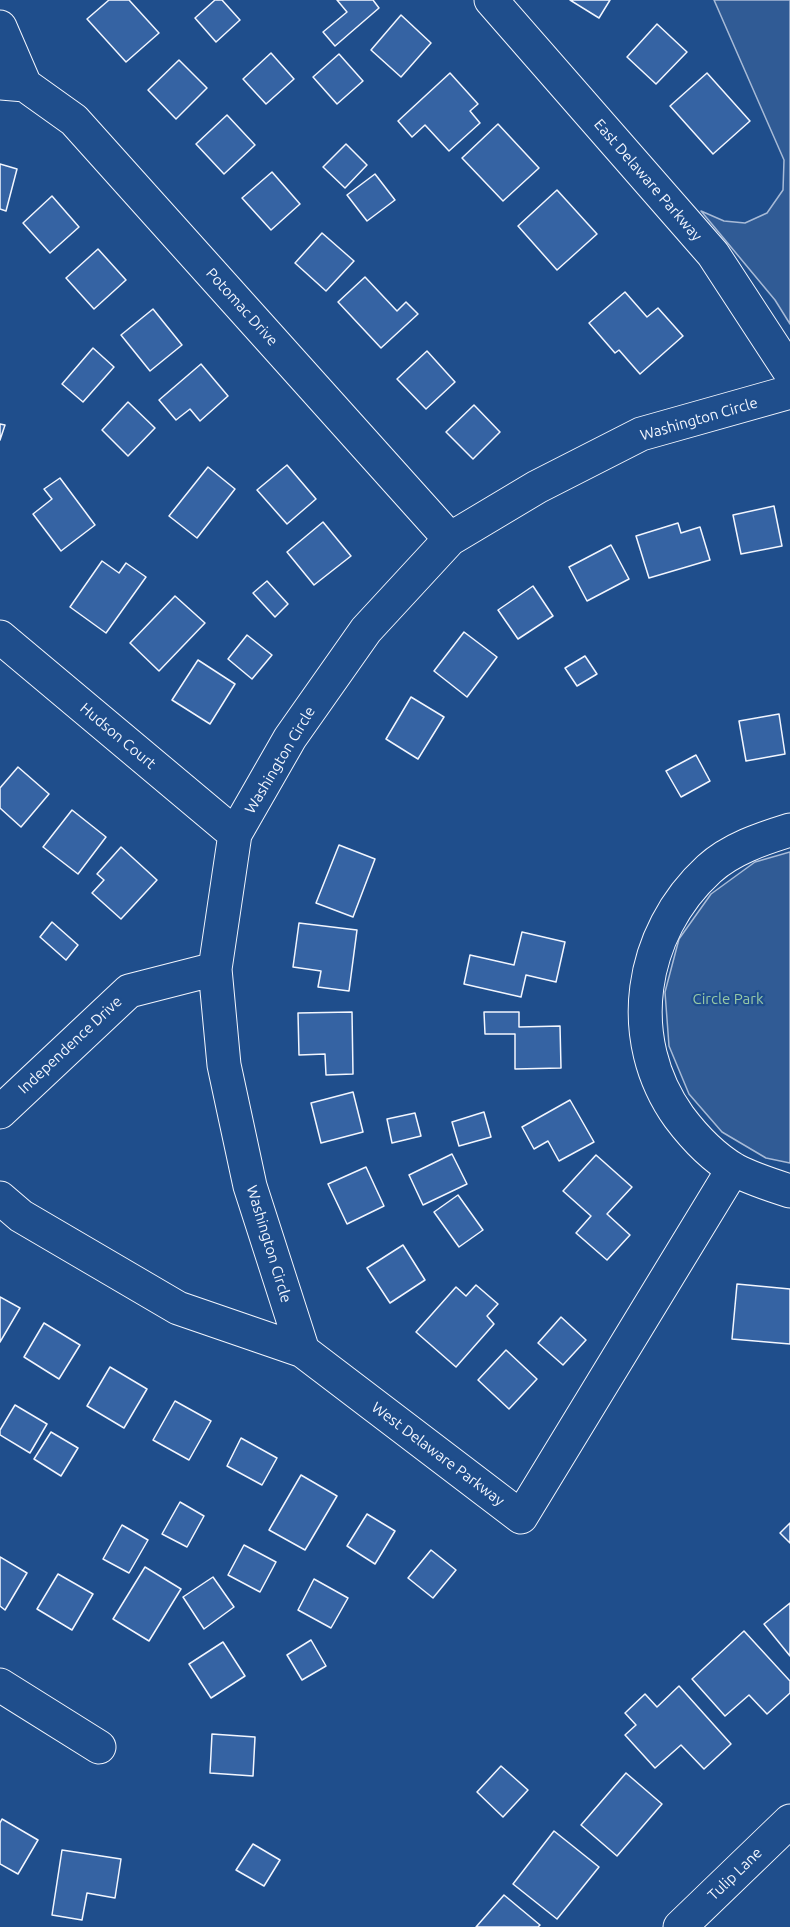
<!DOCTYPE html>
<style>
body{margin:0}
canvas{display:block;background:#1f4e8c}
</style>
<canvas width="790" height="1927"></canvas>
<script>
const ctx = document.querySelector('canvas').getContext('2d');
ctx.lineJoin = 'round';
function fill(path, color) {
  ctx.fillStyle = color;
  ctx.fill(path, 'evenodd');
}
function trace(path, color, width, dash) {
  ctx.strokeStyle = color;
  ctx.lineWidth = width;
  ctx.lineCap = dash ? 'butt' : 'round';
  ctx.setLineDash(dash || []);
  ctx.stroke(path);
}
function drawText(font, color, halo, rows, align = 'center') {
  ctx.font = font + ' Ubuntu,sans-serif';
  ctx.lineWidth = 4.5;
  ctx.setLineDash([]);
  ctx.textBaseline = 'middle';
  ctx.strokeStyle = halo;
  ctx.fillStyle = color;
  for (const [text, x, y, turn = 0] of rows) {
    ctx.save();
    ctx.translate(x, y);
    ctx.rotate((+turn || 0) * Math.PI / 180);
    ctx.textAlign = isNaN(turn) ? turn : align;
    if (halo) ctx.strokeText(text, 0, 0);
    ctx.fillText(text, 0, 0);
    ctx.restore();
  }
}
const built = new Path2D(`
 M714,0H790V324L775,300L701,211L724,221L745,223L767,213L783,190L784,160Z
 M790,852V1163L766,1158L722,1132L689,1094L669,1046L665,992L679,939L711,894L755,862Z`);
fill(built, '#305b95');
trace(built, '#a8bbd7', 1.5);
const building = new Path2D(`
 M109,0H129L159,33L126,62L87,19Z
 M215,0H222L240,20L216,42L195,18Z
 M337,0H373L379,8L335,46L323,32L347,12Z
 M570,0H610L599,18Z
 M401,15L431,43L401,77L371,50Z
 M657,24L687,52L656,84L627,57Z
 M271,53L294,79L266,104L243,79Z
 M339,54L363,81L337,104L313,77Z
 M179,60L207,88L176,119L148,90Z
 M450,73L478,104L470,111L480,123L449,151L425,125L412,137L398,121Z
 M707,73L750,121L713,154L670,106Z
 M227,115L255,145L224,174L196,144Z
 M498,124L539,168L503,201L462,158Z
 M346,144L367,165L345,188L323,167Z
 M0,164L17,169L6,211L0,209Z
 M272,172L300,204L271,230L242,198Z
 M375,174L395,200L367,221L347,195Z
 M557,190L597,234L557,270L518,226Z
 M52,196L79,227L50,253L23,223Z
 M322,233L354,261L326,291L295,263Z
 M98,249L126,280L94,309L66,278Z
 M365,277L397,311L406,302L418,314L381,348L338,302Z
 M625,292L647,317L658,308L683,336L640,374L619,350L615,353L589,323Z
 M153,309L182,345L150,371L121,335Z
 M93,348L114,367L83,402L62,384Z
 M427,351L455,382L426,409L397,379Z
 M201,364L228,396L200,421L190,409L176,420L159,400Z
 M128,402L155,428L128,456L102,430Z
 M474,405L500,432L473,459L446,432Z
 M0,424L5,425L0,440Z
 M287,465L316,499L287,524L257,490Z
 M208,467L235,489L197,538L169,516Z
 M60,478L95,525L61,551L33,514L52,499L44,489Z
 M774,506L782,546L741,554L733,515Z
 M323,522L351,556L314,585L287,552Z
 M678,523L681,533L700,527L710,560L649,578L636,536Z
 M611,545L629,579L587,601L569,567Z
 M102,561L119,573L126,563L146,577L106,633L70,607Z
 M267,581L288,604L275,617L253,593Z
 M533,586L553,616L518,639L498,610Z
 M175,596L205,623L159,671L130,643Z
 M464,632L497,657L467,697L434,671Z
 M247,635L272,655L252,679L228,659Z
 M585,656L597,674L577,686L565,668Z
 M198,660L235,684L210,724L172,700Z
 M411,697L444,717L418,759L386,739Z
 M779,714L785,754L746,761L739,721Z
 M696,755L710,781L681,797L666,771Z
 M18,767L49,794L21,827L0,808V788Z
 M72,810L106,837L78,874L43,847Z
 M339,845L375,859L353,917L316,903Z
 M121,847L157,880L121,919L92,893L104,880L97,874Z
 M52,922L78,945L66,960L40,937Z
 M299,923L357,930L349,991L318,987L321,971L293,967Z
 M522,932L565,942L556,982L526,975L521,997L464,984L470,955L514,965Z
 M352,1012L353,1074L326,1075L325,1054L299,1055L298,1013Z
 M484,1012H519V1027L560,1026L561,1068L515,1069V1034H485Z
 M353,1092L363,1132L321,1143L311,1103Z
 M570,1100L594,1142L559,1161L548,1141L534,1149L522,1127Z
 M484,1112L491,1137L459,1146L452,1122Z
 M415,1113L421,1136L392,1143L387,1119Z
 M452,1154L467,1184L423,1205L409,1175Z
 M596,1155L632,1187L607,1214L630,1235L607,1260L576,1233L591,1216L563,1191Z
 M366,1167L384,1206L347,1224L328,1184Z
 M458,1195L483,1230L459,1247L434,1212Z
 M403,1245L425,1280L390,1303L367,1268Z
 M737,1284L790,1289V1344L732,1339Z
 M476,1285L498,1304L487,1316L494,1324L456,1367L416,1332L456,1287L466,1296Z
 M0,1297L20,1308L0,1342Z
 M561,1317L586,1340L563,1365L538,1343Z
 M44,1323L80,1345L59,1379L24,1357Z
 M506,1350L537,1379L509,1409L478,1380Z
 M110,1367L147,1389L124,1428L87,1406Z
 M175,1401L211,1421L189,1460L153,1440Z
 M15,1405L47,1424L30,1453L0,1435V1430Z
 M51,1432L78,1448L61,1476L34,1459Z
 M241,1438L277,1458L262,1485L227,1466Z
 M301,1475L337,1496L305,1550L269,1530Z
 M180,1502L204,1516L187,1547L162,1534Z
 M367,1514L395,1531L375,1564L347,1546Z
 M790,1523V1543L780,1533Z
 M122,1525L148,1540L129,1573L103,1559Z
 M244,1545L276,1562L260,1592L228,1575Z
 M431,1550L456,1570L433,1598L408,1578Z
 M0,1557L27,1573L5,1610L0,1606Z
 M145,1567L181,1589L149,1641L113,1619Z
 M58,1574L93,1594L72,1630L37,1609Z
 M213,1577L234,1607L204,1629L183,1597Z
 M314,1579L348,1598L331,1628L298,1610Z
 M790,1603V1656L764,1624Z
 M744,1631L790,1681V1693L767,1714L749,1695L725,1716L692,1679Z
 M311,1640L326,1666L302,1680L287,1655Z
 M223,1642L245,1676L211,1698L189,1664Z
 M679,1686L731,1744L704,1769L681,1745L655,1768L625,1735L636,1725L625,1713L645,1694L657,1707Z
 M212,1734L255,1737L253,1776L210,1773Z
 M501,1766L528,1790L503,1817L477,1792Z
 M626,1773L662,1804L617,1856L581,1825Z
 M2,1819L38,1840L18,1874L0,1864V1823Z
 M554,1831L599,1867L557,1919L513,1884Z
 M253,1844L280,1860L264,1886L236,1870Z
 M62,1850L121,1859L115,1898L87,1893L82,1920L52,1915Z
 M504,1895L540,1925L538,1927H476Z`);
fill(building, '#3563a3');
trace(building, '#f2f6ff', 1.5);
const minor = new Path2D(`
 M491,0L713,254L790,372
 M0,27L25,85
 M0,83L25,85L74,120L450,539
 M0,637L235,834
 M790,830C761,839 731,849 709,869C639,933 623,1039 679,1117C694,1137 713,1157 735,1170C752,1179 771,1185 790,1191
 M0,1112L129,991L215,969
 M0,1198L21,1216L178,1308L303,1351L521,1517L733,1169
 M303,1351L250,1186L224,1065L215,969L235,834L290,738L366,630L450,539L537,487L641,434L790,392
 M0,1685L99,1747
 M680,1927L790,1821`);
trace(minor, '#f2f6ff', 35);
trace(minor, '#1f4e8c', 33);
drawText('15px', '#f2f6ff', '#1f4e8c', [
 ["East Delaware Parkway",648,180,49],
 ["Potomac Drive",242,307,48],
 ["Washington Circle",699,419,-16],
 ["Hudson Court",118,736,40],
 ["Washington Circle",280,760,-59],
 ["Independence Drive",70,1045,-43],
 ["Washington Circle",269,1244,73],
 ["West Delaware Parkway",438,1454,37],
 ["Tulip Lane",735,1874,-44]
]);
drawText('15px', '#97c8a6', '#1f4e8c', [
 ["Circle Park",728,999]
]);
</script>
